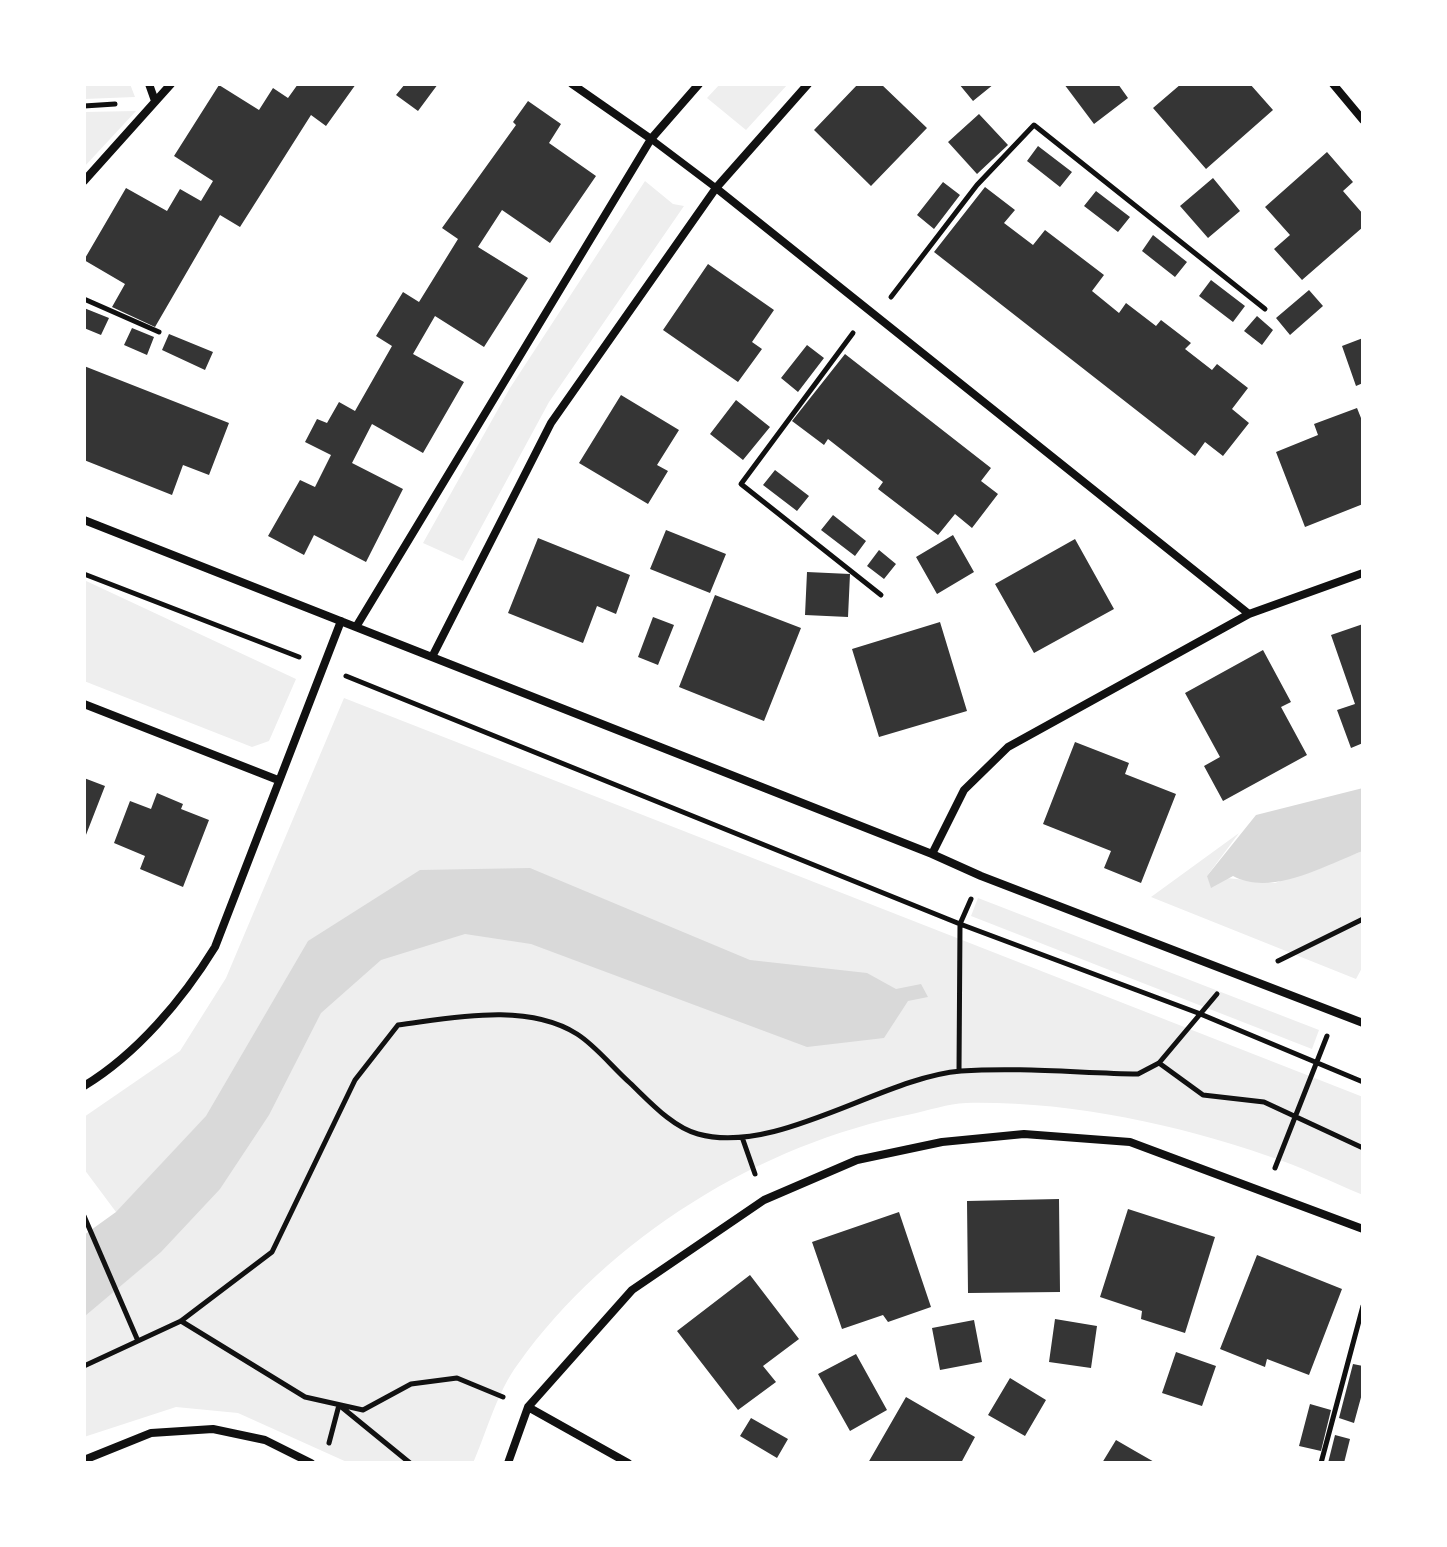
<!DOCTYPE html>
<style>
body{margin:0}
#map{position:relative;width:1447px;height:1547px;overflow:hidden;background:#fff;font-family:"Space Grotesk",sans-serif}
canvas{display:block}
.frame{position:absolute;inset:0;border:86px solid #fff;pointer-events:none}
</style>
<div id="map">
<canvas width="1447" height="1547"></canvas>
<div class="frame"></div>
</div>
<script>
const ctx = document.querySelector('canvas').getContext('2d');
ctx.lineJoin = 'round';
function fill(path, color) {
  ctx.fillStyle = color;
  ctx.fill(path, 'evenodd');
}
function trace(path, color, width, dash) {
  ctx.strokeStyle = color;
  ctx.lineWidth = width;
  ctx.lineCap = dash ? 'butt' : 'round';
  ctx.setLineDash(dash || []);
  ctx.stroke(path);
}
fill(new Path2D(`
 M84,84H130L135,97L84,99Z
 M720,84H788L746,130L707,98Z
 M136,111L84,167V112Z
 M645,181L673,204L684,206L549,402L463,561L423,543L510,388Z
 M84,580L296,679L269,741L252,747L84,681Z
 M344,698L1363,1097V1195C1331,1182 1300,1166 1268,1156C1172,1123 1067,1101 966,1103C948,1104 929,1110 912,1114C760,1144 609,1237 518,1364C497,1392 487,1431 473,1463H349L238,1413L176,1407L84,1437V1317L145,1265L116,1212L84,1169V1117L180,1051L226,978Z
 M1239,833L1207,876L1275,883L1363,851V966L1356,979L1151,897Z
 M978,898L1319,1030L1312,1049L971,916Z`), '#eee');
fill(new Path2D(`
 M1363,788V851C1325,865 1272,897 1233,876L1211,888L1207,876L1256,815Z
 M530,868L750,960L867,973L896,989L921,984L928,997L908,1001L884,1038L807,1047L531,944L465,934L381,960L321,1013L269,1115L220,1189L161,1252L84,1317V1235L116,1212L206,1116L308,941L420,870Z`), '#d9d9d9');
fill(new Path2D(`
 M298,84H356L326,126L311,115L240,227L220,215L155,327L112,307L125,284L84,260L126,188L167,211L180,189L201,201L213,181L174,156L219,85L259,110L273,88L288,98Z
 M405,84H438L418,111L396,95Z
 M858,84H881L927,128L871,186L814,130Z
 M959,84H994L973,101Z
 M1064,84H1118L1128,98L1094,124Z
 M1181,84H1250L1273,110L1206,169L1153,108Z
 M528,101L561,124L549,143L596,176L550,243L502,210L478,247L528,278L484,347L435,316L413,354L464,382L423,453L372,424L352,463L403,489L366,562L314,535L304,555L268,536L300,480L315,487L331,455L305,442L317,419L327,423L339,402L355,411L392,346L376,336L403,292L419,302L458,239L442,228L516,125L513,122Z
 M979,114L1008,145L977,174L948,142Z
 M1038,146L1072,172L1060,187L1027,161Z
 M1327,152L1353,182L1343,191L1363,214V227L1302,280L1274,249L1290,235L1265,207Z
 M1213,178L1240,211L1208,238L1180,206Z
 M943,182L960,195L934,229L917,215Z
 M985,187L1015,210L1004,223L1033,245L1045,230L1104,275L1092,291L1119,313L1126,303L1156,326L1161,320L1191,343L1185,349L1212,370L1217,364L1248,388L1232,409L1249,423L1223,456L1205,442L1195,456L934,252Z
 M1096,191L1130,217L1118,232L1084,206Z
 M1153,235L1187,262L1175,277L1142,251Z
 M708,264L774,310L752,342L762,349L738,382L663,330Z
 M1211,280L1245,306L1233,322L1199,296Z
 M1309,290L1323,306L1290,335L1276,318Z
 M84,308L109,318L101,335L84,328Z
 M1257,316L1273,330L1262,345L1244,331Z
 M132,328L154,337L147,355L124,345Z
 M169,334L213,352L205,370L162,350Z
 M1363,338V383L1356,386L1342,346Z
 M807,345L824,358L798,392L781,378Z
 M845,354L991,468L981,481L998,494L972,528L955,514L938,535L878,489L883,482L828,439L824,445L792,421Z
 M84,366L229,423L209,475L183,465L172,495L84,460Z
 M621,395L679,430L657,465L668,471L648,504L579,463Z
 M736,400L770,427L743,460L710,434Z
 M1357,408L1363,423V504L1305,527L1276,452L1318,435L1314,424Z
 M775,470L809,496L797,511L763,485Z
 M833,515L866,541L855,556L821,530Z
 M666,530L726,554L710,593L650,569Z
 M953,535L974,572L937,594L916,557Z
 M538,538L630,575L616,614L597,606L583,643L508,613Z
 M1075,539L1114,609L1034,653L995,584Z
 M879,550L896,564L884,579L867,566Z
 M807,572L850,574L848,617L805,615Z
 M715,595L801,628L764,721L679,687Z
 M653,617L674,625L658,665L638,657Z
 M940,622L967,711L879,737L852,649Z
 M1363,624V743L1351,748L1337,710L1355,704L1331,635Z
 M1263,650L1291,702L1281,707L1307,755L1223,801L1204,766L1220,757L1185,693Z
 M1075,742L1129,763L1125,774L1176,794L1141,883L1104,868L1111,851L1043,824Z
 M84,778L105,786L84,840Z
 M157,793L183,804L181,809L209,820L183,887L140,869L145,856L114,843L130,801L151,809Z
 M1059,1199L1060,1292L968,1293L967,1201Z
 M1128,1209L1215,1237L1185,1333L1141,1319L1142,1311L1100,1297Z
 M899,1212L931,1307L888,1322L883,1315L842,1329L812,1242Z
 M1257,1255L1342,1289L1309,1375L1267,1359L1265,1367L1220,1349Z
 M750,1275L799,1339L763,1366L776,1382L738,1410L677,1331Z
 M1055,1319L1097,1326L1091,1368L1049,1362Z
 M974,1320L982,1362L940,1370L932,1328Z
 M1176,1352L1216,1366L1202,1406L1162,1393Z
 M856,1354L887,1410L850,1431L818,1374Z
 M1353,1364L1363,1366V1390L1354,1423L1339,1418Z
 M1010,1378L1046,1400L1025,1436L988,1415Z
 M906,1397L975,1437L961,1463H868Z
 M1310,1404L1331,1410L1321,1451L1299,1446Z
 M751,1418L788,1439L777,1458L740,1436Z
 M1335,1435L1350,1439L1344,1463H1328Z
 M1116,1440L1135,1451L1156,1463H1102Z`), '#353535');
trace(new Path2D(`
 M84,106L115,104
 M891,297L977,185L1034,125L1265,309
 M84,299L159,332
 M853,333L741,484L881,595
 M84,574L299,657
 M346,676L960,924L1198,1013L1363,1082
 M1278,961L1363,919
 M1159,1063L1203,1095L1264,1102L1363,1148
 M959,1071L960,924L971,899
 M742,1137L755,1174
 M1275,1168L1327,1036
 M84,1216L138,1341
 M181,1321L305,1397L363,1410L411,1384L457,1378L503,1397
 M84,1366L181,1321L272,1252L355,1080L398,1025C453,1018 526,1002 577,1034C596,1046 613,1068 630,1083C649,1101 672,1127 698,1134C777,1156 883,1077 961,1071C1019,1067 1080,1073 1138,1074L1159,1063L1217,994
 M329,1443L339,1405L410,1463
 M1321,1463L1363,1306`), '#111', 5);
trace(new Path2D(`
 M651,139L716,188`), '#111', 7);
trace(new Path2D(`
 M149,84L155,101
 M572,84L651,139
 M1333,84L1363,120
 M84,181L171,84
 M716,188L1249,614
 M84,520L932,854L981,876L1363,1023
 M356,627L651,139L699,84
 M432,657L551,423L716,188L808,84
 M84,704L278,780
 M932,854L964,790L1008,747L1249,614L1363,573
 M84,1086C137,1054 183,999 215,947L341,621
 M528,1407L628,1463
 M84,1460L151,1433L213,1429L265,1440L311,1463
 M508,1463L528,1407L632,1290L764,1200L857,1160L942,1142L1024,1134L1130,1142L1363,1229`), '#111', 8);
</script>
